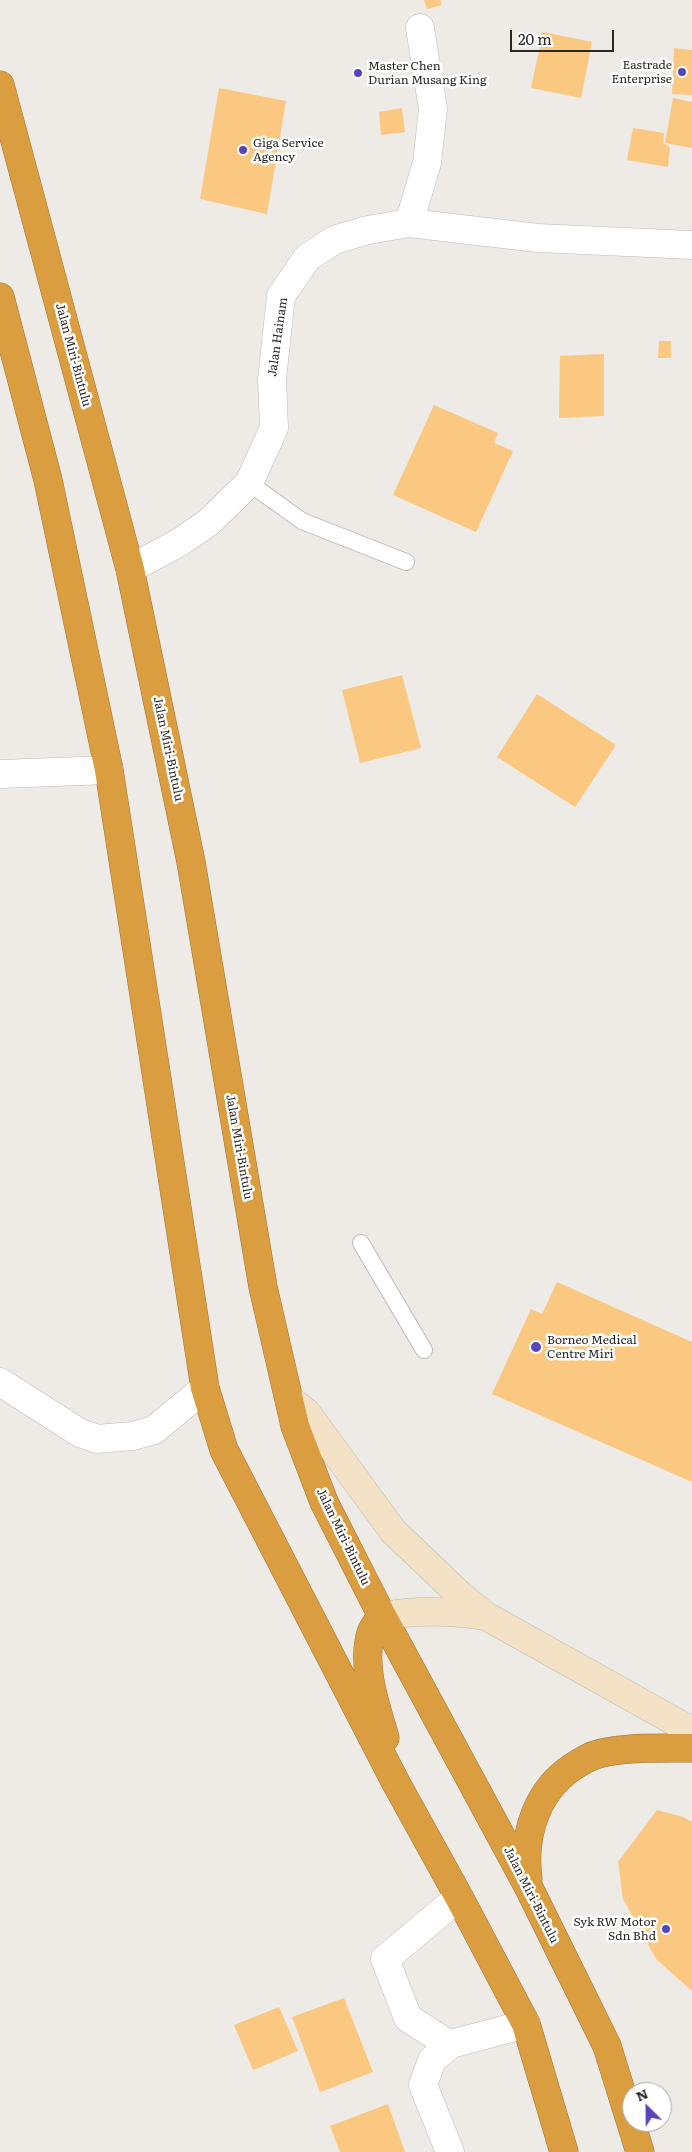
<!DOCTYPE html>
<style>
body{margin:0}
#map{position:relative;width:692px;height:2152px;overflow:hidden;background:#eeeae5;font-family:Literata,serif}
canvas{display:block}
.north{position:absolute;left:622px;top:2082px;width:50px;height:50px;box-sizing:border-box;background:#fff;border:1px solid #a9a9a8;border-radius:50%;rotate:337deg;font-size:14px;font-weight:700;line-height:20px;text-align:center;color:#292826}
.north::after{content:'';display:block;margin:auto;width:18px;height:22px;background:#5944bc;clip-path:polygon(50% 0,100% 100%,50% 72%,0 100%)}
.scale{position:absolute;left:510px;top:30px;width:104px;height:22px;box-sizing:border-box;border:2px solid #292826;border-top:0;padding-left:6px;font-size:15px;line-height:18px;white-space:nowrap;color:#292826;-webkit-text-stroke:4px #fff;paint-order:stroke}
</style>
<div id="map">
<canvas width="692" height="2152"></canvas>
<div class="north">N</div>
<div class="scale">20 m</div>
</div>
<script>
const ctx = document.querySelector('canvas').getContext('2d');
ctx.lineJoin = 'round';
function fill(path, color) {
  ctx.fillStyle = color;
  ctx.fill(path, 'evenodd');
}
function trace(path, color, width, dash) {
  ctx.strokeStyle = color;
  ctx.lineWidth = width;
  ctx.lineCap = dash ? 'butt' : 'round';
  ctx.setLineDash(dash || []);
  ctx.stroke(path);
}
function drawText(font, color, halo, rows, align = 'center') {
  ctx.font = font + ' Literata,serif';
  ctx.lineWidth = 5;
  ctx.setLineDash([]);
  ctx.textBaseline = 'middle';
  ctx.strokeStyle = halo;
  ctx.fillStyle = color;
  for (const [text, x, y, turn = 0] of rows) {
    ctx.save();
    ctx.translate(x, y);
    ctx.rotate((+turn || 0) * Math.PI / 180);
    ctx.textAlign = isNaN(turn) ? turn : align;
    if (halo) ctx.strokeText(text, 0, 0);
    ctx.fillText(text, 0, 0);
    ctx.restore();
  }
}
fill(new Path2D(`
 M424,0H440L442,5L427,9Z
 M543,32L592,42L581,98L531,88Z
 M674,48L692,50V95L672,94Z
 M219,88L286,101L267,214L200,199Z
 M673,98L692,102V148L665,143Z
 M402,108L405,132L381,135L379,112Z
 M633,128L664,133L663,143L670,147L668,167L627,160Z
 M659,341H671V358H658Z
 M604,354V416L559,418L560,356Z
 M434,405L498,433L494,443L513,451L476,532L393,495Z
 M402,675L421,748L360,763L342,690Z
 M537,694L616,745L575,807L497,757Z
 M557,1282L692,1342V1482L492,1394L531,1309L542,1314Z
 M657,1810L683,1817L692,1822V1991L656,1959L623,1899L618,1862Z
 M344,1998L373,2072L320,2092L292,2017Z
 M279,2007L298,2051L253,2070L234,2025Z
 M388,2104L405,2152H340L330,2126Z`), '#fbc881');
const lane = new Path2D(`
 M249,483L302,521L406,562
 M361,1243L424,1350`);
const street = new Path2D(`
 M409,223L427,163L433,109L420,28
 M130,569L180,542L209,522L249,483L274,428L272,379L281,296L307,258L334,240L368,230L409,223L538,238L692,245
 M0,774L109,770
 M0,1382L80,1433L97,1439L133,1436L154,1430L205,1388
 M450,2045L408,2018L385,1959L459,1897
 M450,2152L423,2085L432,2060L451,2044L526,2024`);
const secondary = new Path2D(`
 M289,1399L306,1412L393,1531L460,1595L486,1616L692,1731
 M382,1616C421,1610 447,1611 486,1616`);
const highway = new Path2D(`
 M0,85L130,569L191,862L263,1287L295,1426L324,1502L382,1616L528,1886L607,2046L640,2152
 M0,297L48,480L109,770L205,1388L224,1450L396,1783L459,1897L526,2024L564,2152
 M382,1616C378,1621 373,1627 371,1633C361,1666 376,1706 385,1738
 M528,1879C522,1834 537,1787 579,1763C587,1758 597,1753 607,1752C635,1747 664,1748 692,1748`);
trace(lane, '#bebab5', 18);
trace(street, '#bebab5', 29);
trace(secondary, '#bebab5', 29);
trace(highway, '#9c7537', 29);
trace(lane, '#fff', 16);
trace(street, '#fff', 28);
trace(secondary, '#f4e2c6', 28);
trace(highway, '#da9e40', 28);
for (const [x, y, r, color] of [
 [682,72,5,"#5944bc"],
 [358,73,5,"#5944bc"],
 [243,150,5,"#5944bc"],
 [536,1347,6,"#5944bc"],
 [666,1929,5,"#5944bc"]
]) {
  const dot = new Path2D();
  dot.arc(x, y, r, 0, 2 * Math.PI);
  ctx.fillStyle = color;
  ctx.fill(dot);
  trace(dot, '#fff', 2);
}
drawText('12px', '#292826', '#fff', [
 ["Eastrade",672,65,"right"],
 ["Enterprise",672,79,"right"],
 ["Master Chen",368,66],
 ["Durian Musang King",368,80],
 ["Giga Service",253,143],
 ["Agency",253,157],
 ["Borneo Medical",547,1340],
 ["Centre Miri",547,1354],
 ["Syk RW Motor",656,1922,"right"],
 ["Sdn Bhd",656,1936,"right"]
], 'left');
drawText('12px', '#292826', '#fff', [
 ["Jalan Hainam",278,337,-82],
 ["Jalan Miri-Bintulu",73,355,75],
 ["Jalan Miri-Bintulu",168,749,78],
 ["Jalan Miri-Bintulu",239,1147,80],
 ["Jalan Miri-Bintulu",343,1537,64],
 ["Jalan Miri-Bintulu",531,1895,63]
]);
</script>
